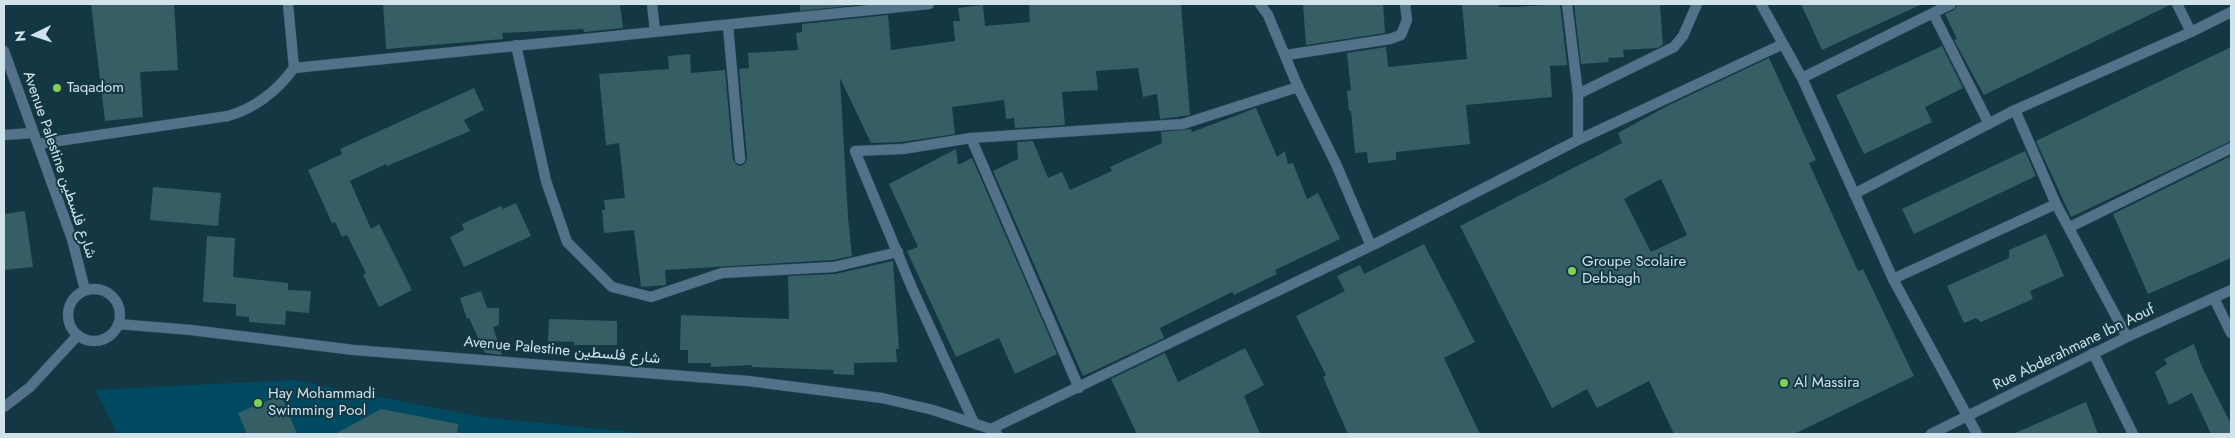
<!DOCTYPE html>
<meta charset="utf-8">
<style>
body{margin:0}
#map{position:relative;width:2235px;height:438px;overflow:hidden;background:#143744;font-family:Jost,sans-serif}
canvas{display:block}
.frame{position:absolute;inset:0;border:5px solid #d0e3eb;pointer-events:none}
.north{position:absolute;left:10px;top:10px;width:50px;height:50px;-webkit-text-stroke:4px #143744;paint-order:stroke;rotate:266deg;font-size:14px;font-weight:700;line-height:20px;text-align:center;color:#d0e3eb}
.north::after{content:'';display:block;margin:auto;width:18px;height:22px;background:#d0e3eb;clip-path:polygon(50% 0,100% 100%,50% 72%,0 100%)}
</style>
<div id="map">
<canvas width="2235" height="438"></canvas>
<div class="frame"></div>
<div class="north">N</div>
</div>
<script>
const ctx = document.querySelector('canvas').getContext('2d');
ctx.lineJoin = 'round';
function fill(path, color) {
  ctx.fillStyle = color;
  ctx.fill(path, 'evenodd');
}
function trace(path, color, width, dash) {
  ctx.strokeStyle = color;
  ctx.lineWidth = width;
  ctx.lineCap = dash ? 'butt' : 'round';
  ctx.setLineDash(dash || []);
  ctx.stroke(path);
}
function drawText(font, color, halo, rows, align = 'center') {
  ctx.font = font + ' Jost,Vazirmatn,sans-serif';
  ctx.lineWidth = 4;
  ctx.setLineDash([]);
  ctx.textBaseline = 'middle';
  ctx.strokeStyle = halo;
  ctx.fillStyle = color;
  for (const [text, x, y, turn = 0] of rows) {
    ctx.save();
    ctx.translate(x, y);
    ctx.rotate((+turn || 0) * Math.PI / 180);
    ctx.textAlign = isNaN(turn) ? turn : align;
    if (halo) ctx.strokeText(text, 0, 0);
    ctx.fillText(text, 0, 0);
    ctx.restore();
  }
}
fill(new Path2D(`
 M293,380L482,417L648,434H118L95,390Z`), '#004a61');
fill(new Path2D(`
 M91,4H174L178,70L140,72L143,117L105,121Z
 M383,4H620L623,28L584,32L583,29L502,33L503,39L386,49Z
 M800,4H866L800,11Z
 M1029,4H1181L1190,115L1160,119L1157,94L1143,97L1138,68L1096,71L1098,90L1062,92L1065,125L1015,128L1014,118L1006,119L1004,100L952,107L955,134L902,142L871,143L840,78L848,217L852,256L833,260L665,270L666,285L641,287L634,230L604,233L602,210H605L604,200L625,198L619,143L606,145L599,74L669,69L668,56L690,54L691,73L725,70L733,160L737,165L741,166L746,162L747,158L739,69L749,68L748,53L798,50L796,33L802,32V24L888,15L891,50L955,41L953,21H960L958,8L983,5L985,26L1030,22Z
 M1322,4H1383L1385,33L1306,45L1303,5Z
 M1462,4H1499V7H1516L1560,4L1567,65L1550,66L1552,97L1466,105L1470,144L1396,152V160L1368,163L1367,152L1355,153L1351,111H1349L1347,91L1351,90L1347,53L1386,47L1388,67L1467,59Z
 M1574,4H1660L1663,45L1657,48L1623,50L1624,57L1608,58L1609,62L1581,64Z
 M1801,4H1922L1822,50Z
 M1958,4H2170V5L1984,95L1954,40L1957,39L1945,14L1954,10Z
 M1942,46L1963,88L1925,107L1932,122L1864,154L1836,95Z
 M2231,47V141L2071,217L2036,141Z
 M1769,58L1816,160L1809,163L1858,271L1863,269L1914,376L1794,434H1674L1649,381L1597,408L1587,389L1552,408L1460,226L1622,143L1618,133L1667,106ZM1661,179L1687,235L1651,252L1624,199Z
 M474,88L484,110L464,120L470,131L387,166L386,164L350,181L371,229L379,224L412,290L379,307L363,275L366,273L347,235L342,237L335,222L332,223L308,170L342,154L340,149Z
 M1256,108L1277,157L1285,151L1288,164L1293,163L1307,199L1318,193L1340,239L1275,270L1277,274L1234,295L1232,292L1160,328L1164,338L1083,376L993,171L1018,159L1017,142L1033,141L1048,178L1062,172L1070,190L1112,171L1110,167L1162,143L1161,132L1191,129L1192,132Z
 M956,149L958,165L972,158L1057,354L1015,374L999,338L956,357L907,251L918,247L889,184Z
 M2025,151L2036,176L1914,234L1902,209Z
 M2231,156V258L2148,294L2113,214Z
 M153,187L221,193L218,226L150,220Z
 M516,203L531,236L464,267L450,237L464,230L462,224L501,206L503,209Z
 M25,211L33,267L4,270V214Z
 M2046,234L2064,276L2030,291L2033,299L1981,322L1976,318L1964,323L1947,286L2009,258V250Z
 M207,236L235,238L233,277L288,283V290L311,291L309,313L286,311L285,325L249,322V317L236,316V304L203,302Z
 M1424,244L1475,342L1444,358L1480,434H1348L1323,377L1326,375L1296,316L1345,291L1337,276L1360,265L1364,274Z
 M893,261L899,349H896L897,362L854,363V375L833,374L834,370L752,367V365L711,367V363H688V350H680L681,315L789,319L788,276L835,274Z
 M481,291L487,308H499V325L493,327L502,355L485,353L469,318L467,319L460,298Z
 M549,319L617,321V345H574V342L548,341Z
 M2194,344L2202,367L2231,424V434H2211L2192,393L2169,405L2155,372L2167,364L2164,359Z
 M1245,348L1264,385L1244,396L1260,434H1137L1111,379L1165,353L1178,382Z
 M281,395L297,434H247L238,413Z
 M2086,402L2098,434H2013Z
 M381,409L458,424L457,434H335Z`), '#365e65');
const service = new Path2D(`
 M516,45L546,181L567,242L612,287L651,297L722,273L834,267L898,252`);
const pedestrian = new Path2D(`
 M728,26L740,159
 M971,138L1183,124L1298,87`);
const minor = new Path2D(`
 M288,4L294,68
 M652,4L655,31
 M1260,4L1268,15L1298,87L1336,164L1371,246
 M1567,4L1578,94V140
 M1761,4L1802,78L1893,279L1977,434
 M2177,4L2191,32
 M1933,13L1989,124
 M1286,55L1390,39L1401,35L1407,20L1405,4
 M1802,78L1951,4
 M1578,94L1674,47L1683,36L1697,4
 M2015,110L2056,204L2127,337
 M4,135L33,133
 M38,144L228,116C256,108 277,91 294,68C506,46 717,27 929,4
 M1854,194L2015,110L2191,32L2231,12
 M2070,227L2231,148
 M1893,279L2056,204
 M2214,298L2231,333
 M2093,353L2133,434
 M974,423L912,288L855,151L903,149L971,138L1079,388
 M991,429L1375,244L1578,140L1783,44
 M1931,434L2127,337L2231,290`);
const tertiary = new Path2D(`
 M4,51L72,239L85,290
 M68 315a26 26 0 1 1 52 0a26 26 0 1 1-52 0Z
 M118,324L191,330L354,350L748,381L882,398L933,410L991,429L997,434
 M4,407L30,387L78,335`);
trace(service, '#32535f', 11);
trace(pedestrian, '#32535f', 11);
trace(minor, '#32535f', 11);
trace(tertiary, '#32535f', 11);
trace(service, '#54718a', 10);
trace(pedestrian, '#54718a', 10);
trace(minor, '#54718a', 10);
trace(tertiary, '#54718a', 10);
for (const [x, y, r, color] of [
 [57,88,5,"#80d051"],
 [1572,271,5,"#80d051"],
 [1784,383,5,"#80d051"],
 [258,403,5,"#80d051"]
]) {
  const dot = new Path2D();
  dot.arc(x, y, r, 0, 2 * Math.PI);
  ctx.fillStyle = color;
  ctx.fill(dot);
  trace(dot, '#143744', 2);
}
drawText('15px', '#d0e3eb', '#143744', [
 ["Taqadom",67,88],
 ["Groupe Scolaire",1582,262],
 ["Debbagh",1582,279],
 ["Al Massira",1794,383],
 ["Hay Mohammadi",268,394],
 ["Swimming Pool",268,411]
], 'left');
drawText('15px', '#d0e3eb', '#143744', [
 ["Avenue Palestine شارع فلسطين",59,165,71],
 ["Rue Abderahmane Ibn Aouf",2074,348,-26],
 ["Avenue Palestine شارع فلسطين",562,351,5]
]);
</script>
